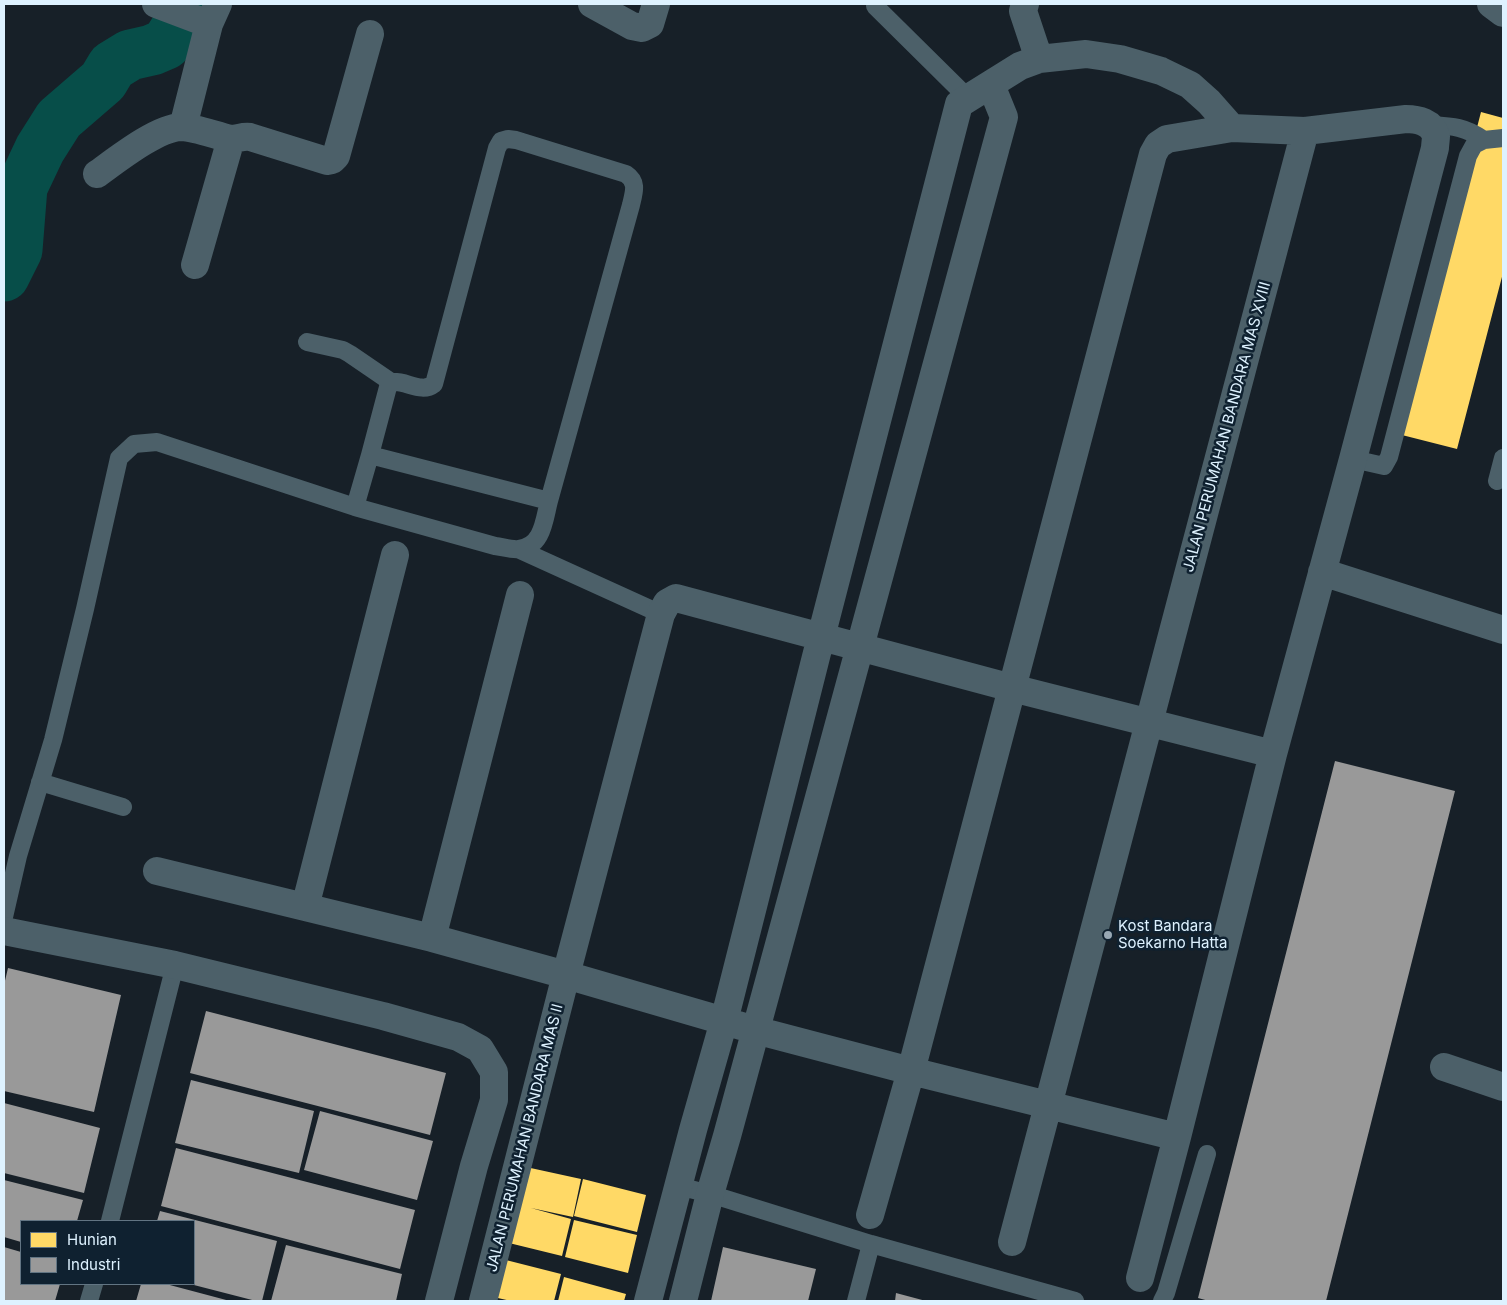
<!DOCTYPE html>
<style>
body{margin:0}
#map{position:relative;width:1507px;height:1305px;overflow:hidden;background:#172028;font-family:Inter,sans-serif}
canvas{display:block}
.frame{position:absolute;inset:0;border:5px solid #def2ff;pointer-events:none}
.legend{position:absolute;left:20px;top:1220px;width:175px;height:65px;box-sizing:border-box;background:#0f2130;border:1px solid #627583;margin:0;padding:6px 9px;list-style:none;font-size:15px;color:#def2ff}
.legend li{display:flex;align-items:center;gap:10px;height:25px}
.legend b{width:25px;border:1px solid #627583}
</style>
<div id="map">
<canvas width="1507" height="1305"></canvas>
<div class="frame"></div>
<ul class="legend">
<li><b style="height:14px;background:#ffd966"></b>Hunian</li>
<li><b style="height:14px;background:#999"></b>Industri</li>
</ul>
</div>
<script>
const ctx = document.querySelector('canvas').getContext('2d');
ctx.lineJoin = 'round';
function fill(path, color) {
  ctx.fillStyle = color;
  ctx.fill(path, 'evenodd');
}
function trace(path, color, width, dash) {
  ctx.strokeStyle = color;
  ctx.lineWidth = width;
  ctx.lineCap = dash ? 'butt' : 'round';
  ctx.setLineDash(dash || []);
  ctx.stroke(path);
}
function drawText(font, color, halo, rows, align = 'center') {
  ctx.font = font + ' Inter,sans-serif';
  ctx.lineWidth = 5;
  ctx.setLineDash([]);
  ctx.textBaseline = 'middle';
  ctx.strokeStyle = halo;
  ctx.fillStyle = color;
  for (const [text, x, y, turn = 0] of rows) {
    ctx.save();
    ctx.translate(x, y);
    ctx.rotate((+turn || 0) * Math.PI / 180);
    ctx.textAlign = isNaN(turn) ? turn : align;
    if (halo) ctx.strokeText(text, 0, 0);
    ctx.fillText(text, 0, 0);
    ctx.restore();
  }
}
fill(new Path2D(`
 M1481,112L1503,118V273L1457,449L1398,434Z
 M526,1167L581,1179L573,1217L531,1208L571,1219L562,1256L509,1243Z
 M583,1179L646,1195L637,1232L574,1216Z
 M574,1220L637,1235L628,1273L565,1257Z
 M498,1258L561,1274L554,1301H511L489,1296Z
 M564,1277L626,1294L624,1301H558Z`), '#ffd966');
fill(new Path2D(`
 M1335,761L1455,791L1326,1301H1209L1198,1298Z
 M8,968L121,995L94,1112L4,1091V985Z
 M206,1011L446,1073L430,1135L190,1073Z
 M191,1080L314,1111L299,1173L175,1143Z
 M4,1103L100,1128L84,1193L4,1173Z
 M320,1111L433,1141L417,1200L304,1170Z
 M176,1148L415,1210L400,1269L161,1206Z
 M4,1180L83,1200L77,1221H21V1242L4,1237Z
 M160,1211L277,1241L262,1301H256L190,1284H194V1221H157Z
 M286,1245L402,1274L396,1301H271Z
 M4,1247L21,1252V1284H60L55,1301H4Z
 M723,1247L816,1269L808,1301H711Z
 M141,1284H166L230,1301H136Z
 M896,1293L926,1301H895Z`), '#999');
trace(new Path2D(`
 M4,276L17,250L22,187L40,149L59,119L103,81L112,66L130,55L152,50L166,44L178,25L187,4`), '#074e49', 51);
trace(new Path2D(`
 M875,6L968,98
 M1429,125C1451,126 1465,126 1484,140
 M307,342L343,350L350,354L391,382
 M370,455L549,501
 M1353,459L1384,466L1389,457L1468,156L1474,145L1484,140L1503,138
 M1497,481L1503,458
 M518,549L661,614
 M40,782L123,807
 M4,917L18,856L53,740L85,609L119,458L134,444L157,442L355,507L495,546C503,547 512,550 519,549C543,546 544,520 549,501L631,205C634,192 638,182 626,174L516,140L508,139L501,141L497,148L434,384C421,394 406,380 391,382L388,387L370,455L355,507
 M678,1186L710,1194L871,1244L1075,1301
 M110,1221L175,965
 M89,1301L94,1284
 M856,1301L871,1244
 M1162,1301L1166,1293L1207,1154`), '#4c6069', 18);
trace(new Path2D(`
 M156,4L209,24L218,4
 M592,4L632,26L642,28L650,24L656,4
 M1025,4L1023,11L1039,59
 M1491,4L1503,13
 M183,127L209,24
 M97,174C118,159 157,128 181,127C194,127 217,136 231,139C238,139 242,136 250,137L327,161L332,160L336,156L370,34
 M195,265L231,139
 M1322,572L1503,630
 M157,871L432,938L566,975L755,1030L911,1071L1177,1137
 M305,907L395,555
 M4,931L175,965L383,1016L458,1037L480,1049L494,1072V1100L474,1166L439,1301
 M432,938L520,595
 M1444,1067L1503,1087
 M870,1215L911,1071L1153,154L1158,145L1167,139L1232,128L1305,131L1406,119C1418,119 1432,122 1436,136C1436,139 1435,145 1435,148L1353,459L1273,754L1177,1137L1140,1278
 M1012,1242L1305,131
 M483,1301L566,975L661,614L667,603L676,598L1012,688L1273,754
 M648,1301L693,1130L724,1021L821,637L959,104L1020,66L1039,59L1086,54L1120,59L1161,71L1190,85L1209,102L1232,128
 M683,1301L710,1194L727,1136L1004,117L991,85`), '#4c6069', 28);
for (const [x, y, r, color] of [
 [1108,935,5,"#98a8b4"]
]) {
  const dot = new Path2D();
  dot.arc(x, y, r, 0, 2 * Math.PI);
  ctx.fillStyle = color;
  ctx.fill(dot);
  trace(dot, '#0f2130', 2);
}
drawText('15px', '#def2ff', '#0f2130', [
 ["JALAN PERUMAHAN BANDARA MAS XVIII",1227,427,-75],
 ["JALAN PERUMAHAN BANDARA MAS II",525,1138,-76]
]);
drawText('15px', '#def2ff', '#0f2130', [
 ["Kost Bandara",1118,926],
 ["Soekarno Hatta",1118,943]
], 'left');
</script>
